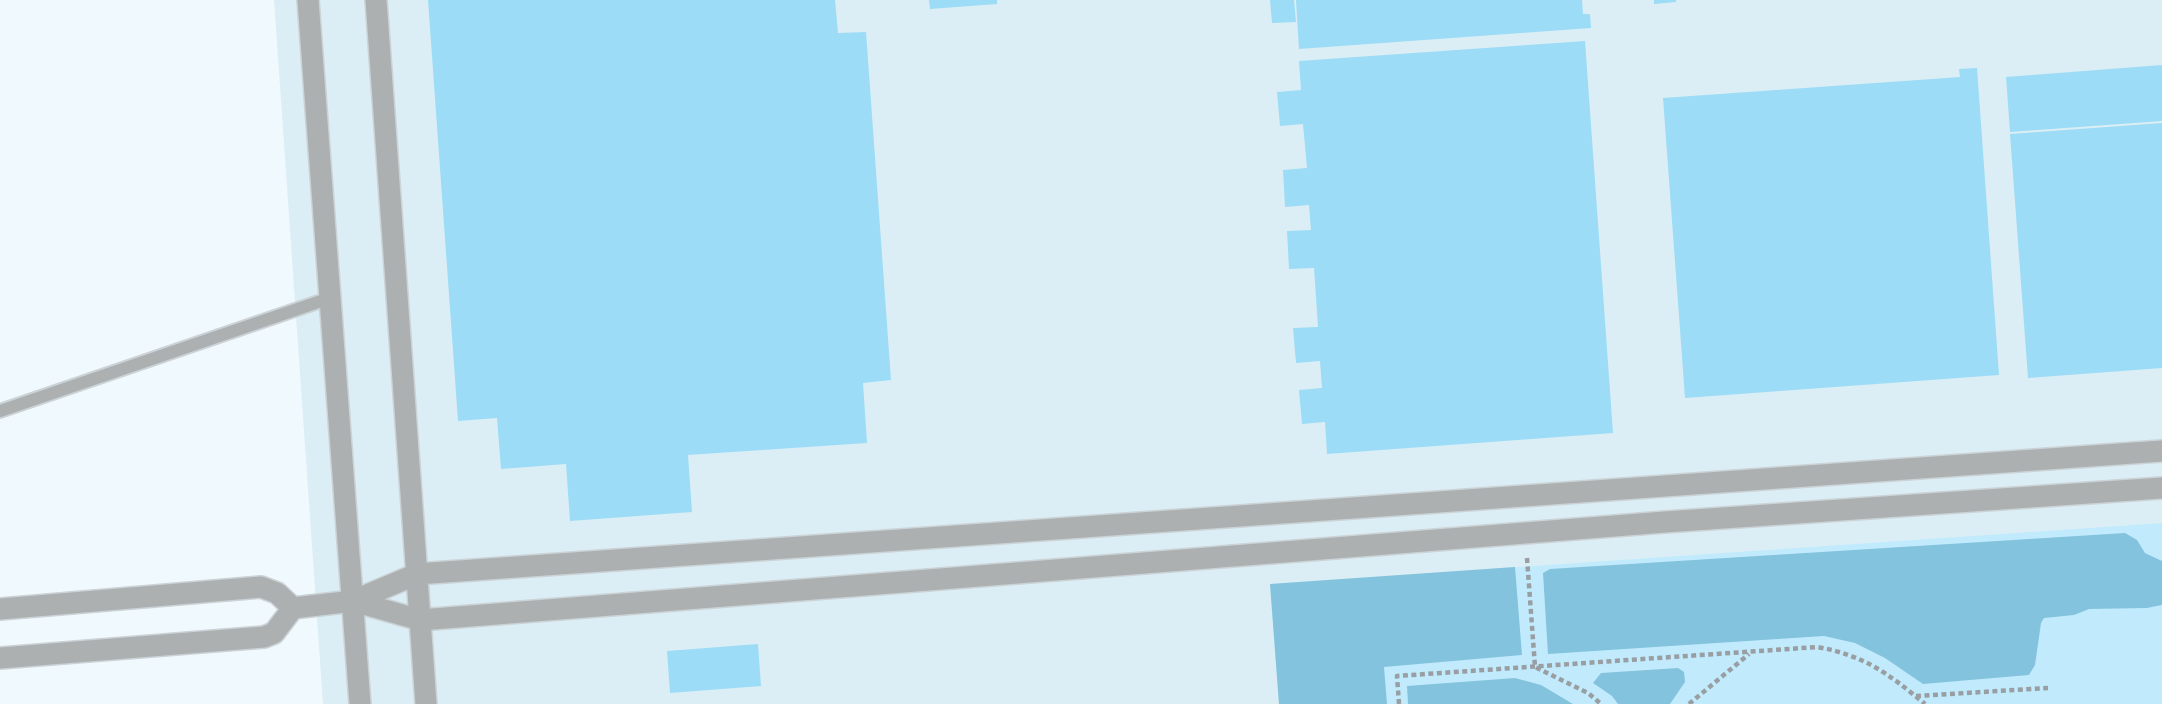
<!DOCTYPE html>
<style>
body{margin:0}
canvas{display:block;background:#f0f9fe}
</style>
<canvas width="2162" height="704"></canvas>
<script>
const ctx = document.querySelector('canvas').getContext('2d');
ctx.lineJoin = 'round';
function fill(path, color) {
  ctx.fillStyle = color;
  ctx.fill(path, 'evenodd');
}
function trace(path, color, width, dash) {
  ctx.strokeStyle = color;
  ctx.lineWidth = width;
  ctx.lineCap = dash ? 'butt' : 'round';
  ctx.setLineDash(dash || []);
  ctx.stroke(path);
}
fill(new Path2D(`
 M274,0H2162V704H323Z`), '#dceef5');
fill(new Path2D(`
 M2162,523V704H1279L1270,584Z`), '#c1ebfd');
fill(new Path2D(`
 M2125,533L2137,540L2145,553L2162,561V605L2147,608L2089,609L2074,615L2044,618L2041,623L2035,665L2029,675L1923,684L1885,658L1855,643L1824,636L1548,654L1543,573L1550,569Z
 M1515,567L1522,655L1384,667L1387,704H1279L1270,584Z
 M1678,668L1684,672L1685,682L1670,704H1618L1612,696L1593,683L1601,673Z
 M1515,678L1541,685L1573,704H1408L1407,686Z`), '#84c3dd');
fill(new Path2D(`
 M428,0H835L838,33L866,32L891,380L863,383L867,443L688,455L692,512L570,521L566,464L501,469L497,418L458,421Z
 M929,0H997V4L930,9Z
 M1270,0H1294L1296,22L1272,23Z
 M1296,0H1582L1583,14H1590L1591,28L1299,49Z
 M1654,0H1676V2L1654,4Z
 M1585,41L1613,433L1327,454L1325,422L1302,424L1299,390L1322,388L1320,361L1296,363L1293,328L1318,327L1314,268L1289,269L1287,231L1311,230L1309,205L1285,207L1283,170L1307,168L1303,124L1280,126L1277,92L1301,90L1299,61Z
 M2162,65V121L2010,132L2006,77Z
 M1977,68L1999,375L1685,398L1663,98L1960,77L1959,69Z
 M2162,123V368L2028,378L2010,134Z
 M758,644L761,686L670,693L667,651Z`), '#9cdcf6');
const service = new Path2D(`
 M0,411L330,298`);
const minor = new Path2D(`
 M0,609L261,587L277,593L293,608
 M0,658L264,637L274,633L293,608L353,601`);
const tertiary = new Path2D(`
 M308,0L360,704
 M376,0L426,704
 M353,601L417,574L2162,451
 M353,601L420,620L1665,522L2162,488`);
trace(service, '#cbd3d7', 16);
trace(minor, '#cbd3d7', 24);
trace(tertiary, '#cbd3d7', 24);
trace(new Path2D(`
 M1527,558L1535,667L1588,693L1601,704
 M1916,696L2048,688
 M1399,704L1397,676L1817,647C1864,655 1889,674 1925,704
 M1689,704L1749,654`), '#989ea2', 4.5, [5, 3.5]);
trace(service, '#acb0b1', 12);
trace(minor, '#acb0b1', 21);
trace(tertiary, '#acb0b1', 21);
</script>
